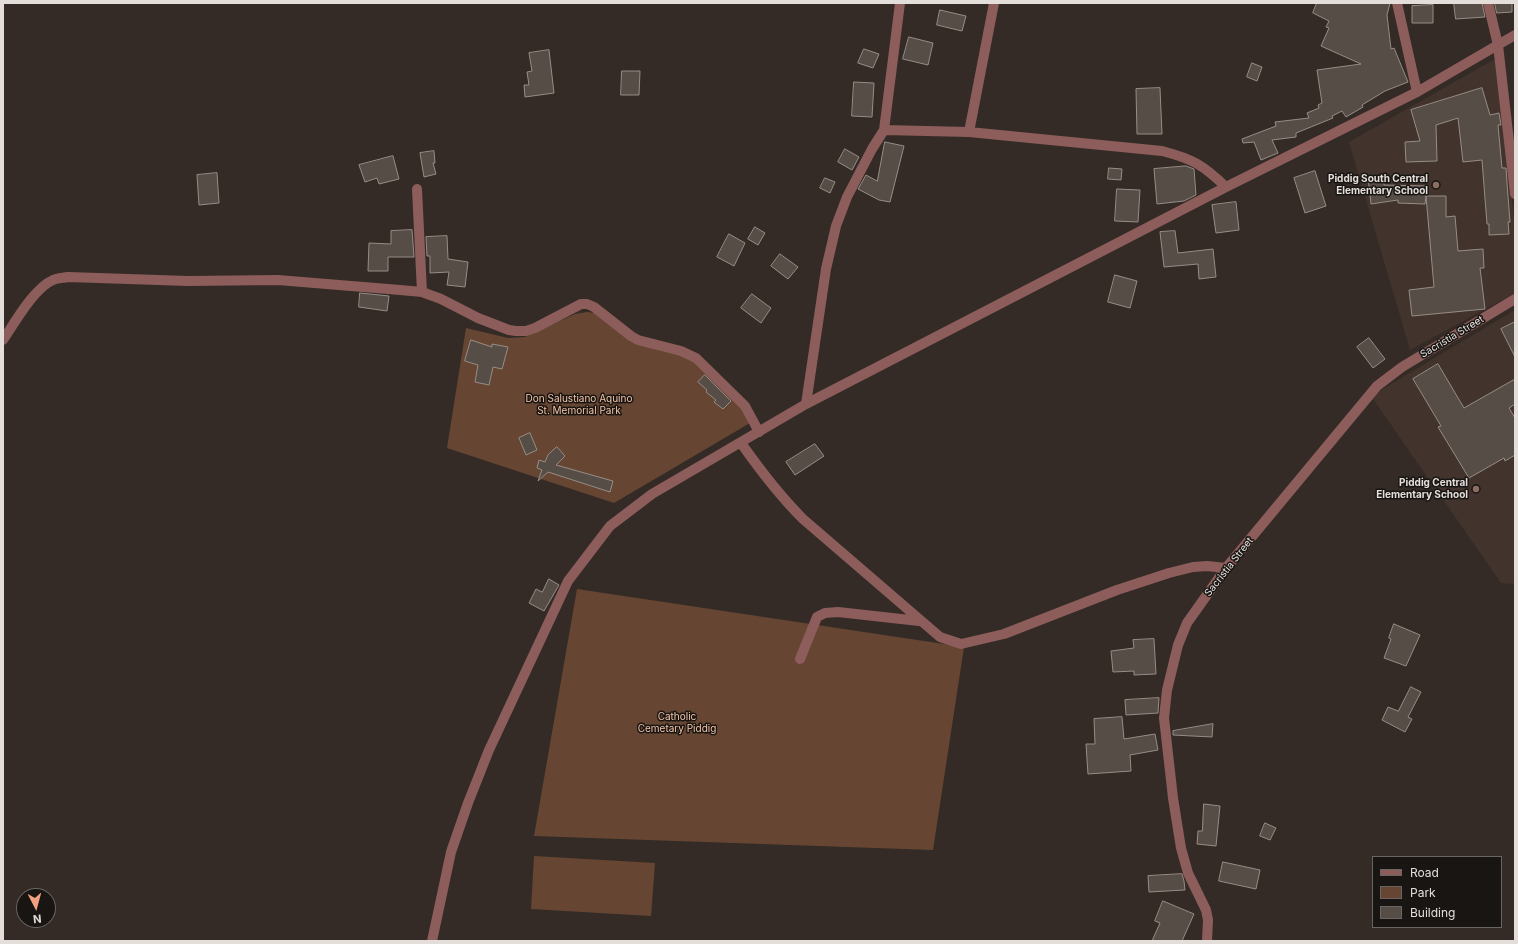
<!DOCTYPE html>
<style>
body{margin:0}
#map{position:relative;width:1518px;height:944px;overflow:hidden;background:#342b26;font-family:Inter,sans-serif}
canvas{display:block}
.frame{position:absolute;inset:0;border:4px solid #e4dedb;pointer-events:none}
.legend{position:absolute;left:1372px;top:856px;width:130px;height:72px;box-sizing:border-box;background:#181512;border:1px solid #6a6562;margin:0;padding:5px 7px;list-style:none;font-size:12px;color:#e4dedb}
.legend li{display:flex;align-items:center;gap:8px;height:20px}
.legend b{width:20px;border:1px solid #6a6562}
.north{position:absolute;left:16px;top:888px;width:40px;height:40px;box-sizing:border-box;background:#181512;border:1px solid #6a6562;border-radius:50%;rotate:174deg;font-size:11px;font-weight:700;line-height:16px;text-align:center;color:#e4dedb}
.north::after{content:'';display:block;margin:auto;width:14px;height:18px;background:#f2a080;clip-path:polygon(50% 0,100% 100%,50% 72%,0 100%)}
</style>
<div id="map">
<canvas width="1518" height="944"></canvas>
<div class="frame"></div>
<ul class="legend">
<li><b style="height:5px;background:#8d5d5b"></b>Road</li>
<li><b style="height:11px;background:#664632"></b>Park</li>
<li><b style="height:11px;background:#564d47"></b>Building</li>
</ul>
<div class="north">N</div>
</div>
<script>
const ctx = document.querySelector('canvas').getContext('2d');
ctx.lineJoin = 'round';
function fill(path, color) {
  ctx.fillStyle = color;
  ctx.fill(path, 'evenodd');
}
function trace(path, color, width, dash) {
  ctx.strokeStyle = color;
  ctx.lineWidth = width;
  ctx.lineCap = dash ? 'butt' : 'round';
  ctx.setLineDash(dash || []);
  ctx.stroke(path);
}
function drawText(font, color, halo, rows, align = 'center') {
  ctx.font = font + ' Inter,sans-serif';
  ctx.lineWidth = 3;
  ctx.setLineDash([]);
  ctx.textBaseline = 'middle';
  ctx.strokeStyle = halo;
  ctx.fillStyle = color;
  for (const [text, x, y, turn = 0] of rows) {
    ctx.save();
    ctx.translate(x, y);
    ctx.rotate((+turn || 0) * Math.PI / 180);
    ctx.textAlign = isNaN(turn) ? turn : align;
    if (halo) ctx.strokeText(text, 0, 0);
    ctx.fillText(text, 0, 0);
    ctx.restore();
  }
}
fill(new Path2D(`
 M1495,59L1502,103L1515,227V293L1410,350L1349,142Z
 M1515,310V584L1501,583L1371,396Z`), '#42342c');
fill(new Path2D(`
 M587,312L595,313L612,326L692,358L733,395L750,423L614,503L447,448L466,328L508,338L525,337L575,314Z
 M577,589L964,647L933,850L534,836Z
 M534,856L655,863L651,916L531,909Z`), '#664632');
const building = new Path2D(`
 M1317,3H1390L1387,15L1391,49L1394,48L1408,82L1385,91L1362,105L1363,107L1346,117L1342,111L1332,116L1333,118L1296,133V137L1272,140L1278,153L1261,160L1254,142L1243,143L1242,139L1276,126L1275,122L1309,118L1307,113L1319,108L1318,105L1322,103L1317,70L1361,64L1321,46L1329,28L1326,27L1329,21L1313,13Z
 M1454,3H1482L1485,17L1456,19Z
 M1495,3H1512V12L1497,13Z
 M1433,5V23H1412V6Z
 M940,10L966,16L962,31L937,25Z
 M909,37L933,43L928,65L903,59Z
 M864,49L879,54L873,68L858,63Z
 M549,50L554,93L525,97L524,85H529L527,72L532,71L529,53Z
 M1252,63L1262,67L1257,81L1247,77Z
 M622,71H640L639,95H621Z
 M854,82L874,83L872,117L852,116Z
 M1160,88L1162,134H1137L1136,89Z
 M1482,88L1490,115L1499,113L1501,125H1498L1502,168H1506L1507,183L1510,222H1508L1509,234L1489,235V224H1487L1482,160L1463,162L1458,118L1436,125L1437,161L1406,162L1405,142L1420,141L1411,110Z
 M885,142L904,146L890,202L879,200L858,189L866,175L877,181Z
 M845,149L859,157L852,170L838,162Z
 M434,151L435,163H433L436,174L424,177L420,153Z
 M393,156L399,179L379,184L377,178L365,182L359,165Z
 M1186,166L1194,169L1196,195L1184,201L1157,204L1154,169Z
 M1109,168L1122,169L1121,180L1108,179Z
 M1315,171L1326,206L1305,213L1294,178Z
 M217,173L219,203L199,205L197,175Z
 M1383,176L1384,185L1426,186V196H1446V217L1455,216L1458,251L1483,249L1484,268H1480L1485,309L1412,316L1409,290L1434,287L1426,196L1425,204L1398,203V200L1371,204L1368,178Z
 M825,178L835,182L830,193L820,188Z
 M1117,189L1140,190L1138,222L1115,221Z
 M1236,202L1239,230L1216,233L1212,205Z
 M755,227L765,233L758,245L748,239Z
 M412,230L414,257H388V271H368L369,243L391,244V231Z
 M1175,231L1178,253L1213,249L1216,277L1199,279L1198,264L1164,267L1160,232Z
 M729,234L745,243L734,266L717,257Z
 M447,236L448,259L468,262L465,287L447,285L449,272L430,273V256H427L426,237Z
 M780,254L798,267L788,279L771,266Z
 M1115,275L1137,281L1130,308L1108,302Z
 M360,293L389,296L387,311L359,307Z
 M752,294L771,308L761,323L741,308Z
 M1515,322V357L1501,329Z
 M1369,338L1385,359L1373,368L1357,347Z
 M471,340L492,347V344L508,347L502,369L493,367L489,385L475,382L478,365L465,361Z
 M1438,364L1464,408L1515,379V404L1509,408L1515,418V455L1505,461L1504,458L1469,478L1438,427L1441,426L1413,379Z
 M705,375L731,401L723,409L714,402L716,400L706,392L707,390L698,382Z
 M530,433L537,450L526,455L519,438Z
 M815,444L824,456L795,475L786,462Z
 M557,447L565,456L556,465L613,481L610,492L548,472L538,481L542,470L537,468L539,460L545,462L548,455Z
 M549,579L559,585L544,611L529,603L536,589L542,592Z
 M1394,624L1420,635L1406,666L1384,658L1391,639L1389,638Z
 M1154,639L1156,674L1134,675V671L1113,672L1111,651L1134,648L1133,640Z
 M1411,687L1421,692L1408,717L1412,719L1405,732L1382,720L1388,707L1398,711Z
 M1159,698L1158,713L1126,715L1125,700Z
 M1122,717L1124,739L1155,734L1158,750L1130,755L1131,771L1088,774L1086,744H1095L1094,719Z
 M1213,724L1212,737L1173,735V731Z
 M1204,804L1220,806L1216,846L1197,844L1198,831H1202Z
 M1265,823L1276,828L1270,840L1260,836Z
 M1223,862L1260,870L1256,889L1219,881Z
 M1182,874L1184,881L1185,890L1149,892L1148,876Z
 M1163,901L1194,914L1182,941H1152L1160,923L1155,921Z`);
fill(building, '#564d47');
trace(building, '#978d86', 1);
trace(new Path2D(`
 M1397,3L1417,92
 M1488,3L1498,45L1515,194
 M884,130L969,132L1162,151C1193,159 1203,165 1226,187
 M969,132L994,3
 M417,189L422,292
 M3,340C14,324 34,288 53,280C57,278 63,278 68,277L188,281L278,280L400,290L422,292L441,299L478,318L509,330L516,331H526L535,328L581,304H587L594,307L631,336L638,340L681,351L696,358L745,406L759,432
 M806,404L826,269L836,226L847,197L872,149L884,130L900,3
 M741,443C760,470 780,496 803,519L940,637L961,644L1004,634L1117,590L1169,573L1193,567L1207,566L1226,568
 M800,659L817,617L825,613L838,612L919,621
 M432,941L451,852L468,803L489,750L568,581L610,526L652,494L806,404L1226,187L1417,92L1515,35
 M1207,941L1208,920L1206,910L1188,873L1181,848L1173,798L1164,718L1167,690L1178,645L1187,623L1226,568L1377,386L1402,367L1515,299`), '#8d5d5b', 10);
for (const [x, y, r, color] of [
 [1436,185,4,"#8d6e63"],
 [1476,489,4,"#8d6e63"]
]) {
  const dot = new Path2D();
  dot.arc(x, y, r, 0, 2 * Math.PI);
  ctx.fillStyle = color;
  ctx.fill(dot);
  trace(dot, '#181512', 1.5);
}
drawText('bold 10px', '#e4dedb', '#181512', [
 ["Piddig South Central",1428,179],
 ["Elementary School",1428,191],
 ["Piddig Central",1468,483],
 ["Elementary School",1468,495]
], 'right');
drawText('10px', '#e4dedb', '#181512', [
 ["Sacristia Street",1452,337,-31],
 ["Sacristia Street",1229,567,-52]
]);
drawText('10px', '#f5c5a9', '#181512', [
 ["Don Salustiano Aquino",579,399],
 ["St. Memorial Park",579,411],
 ["Catholic",677,717],
 ["Cemetary Piddig",677,729]
]);
</script>
